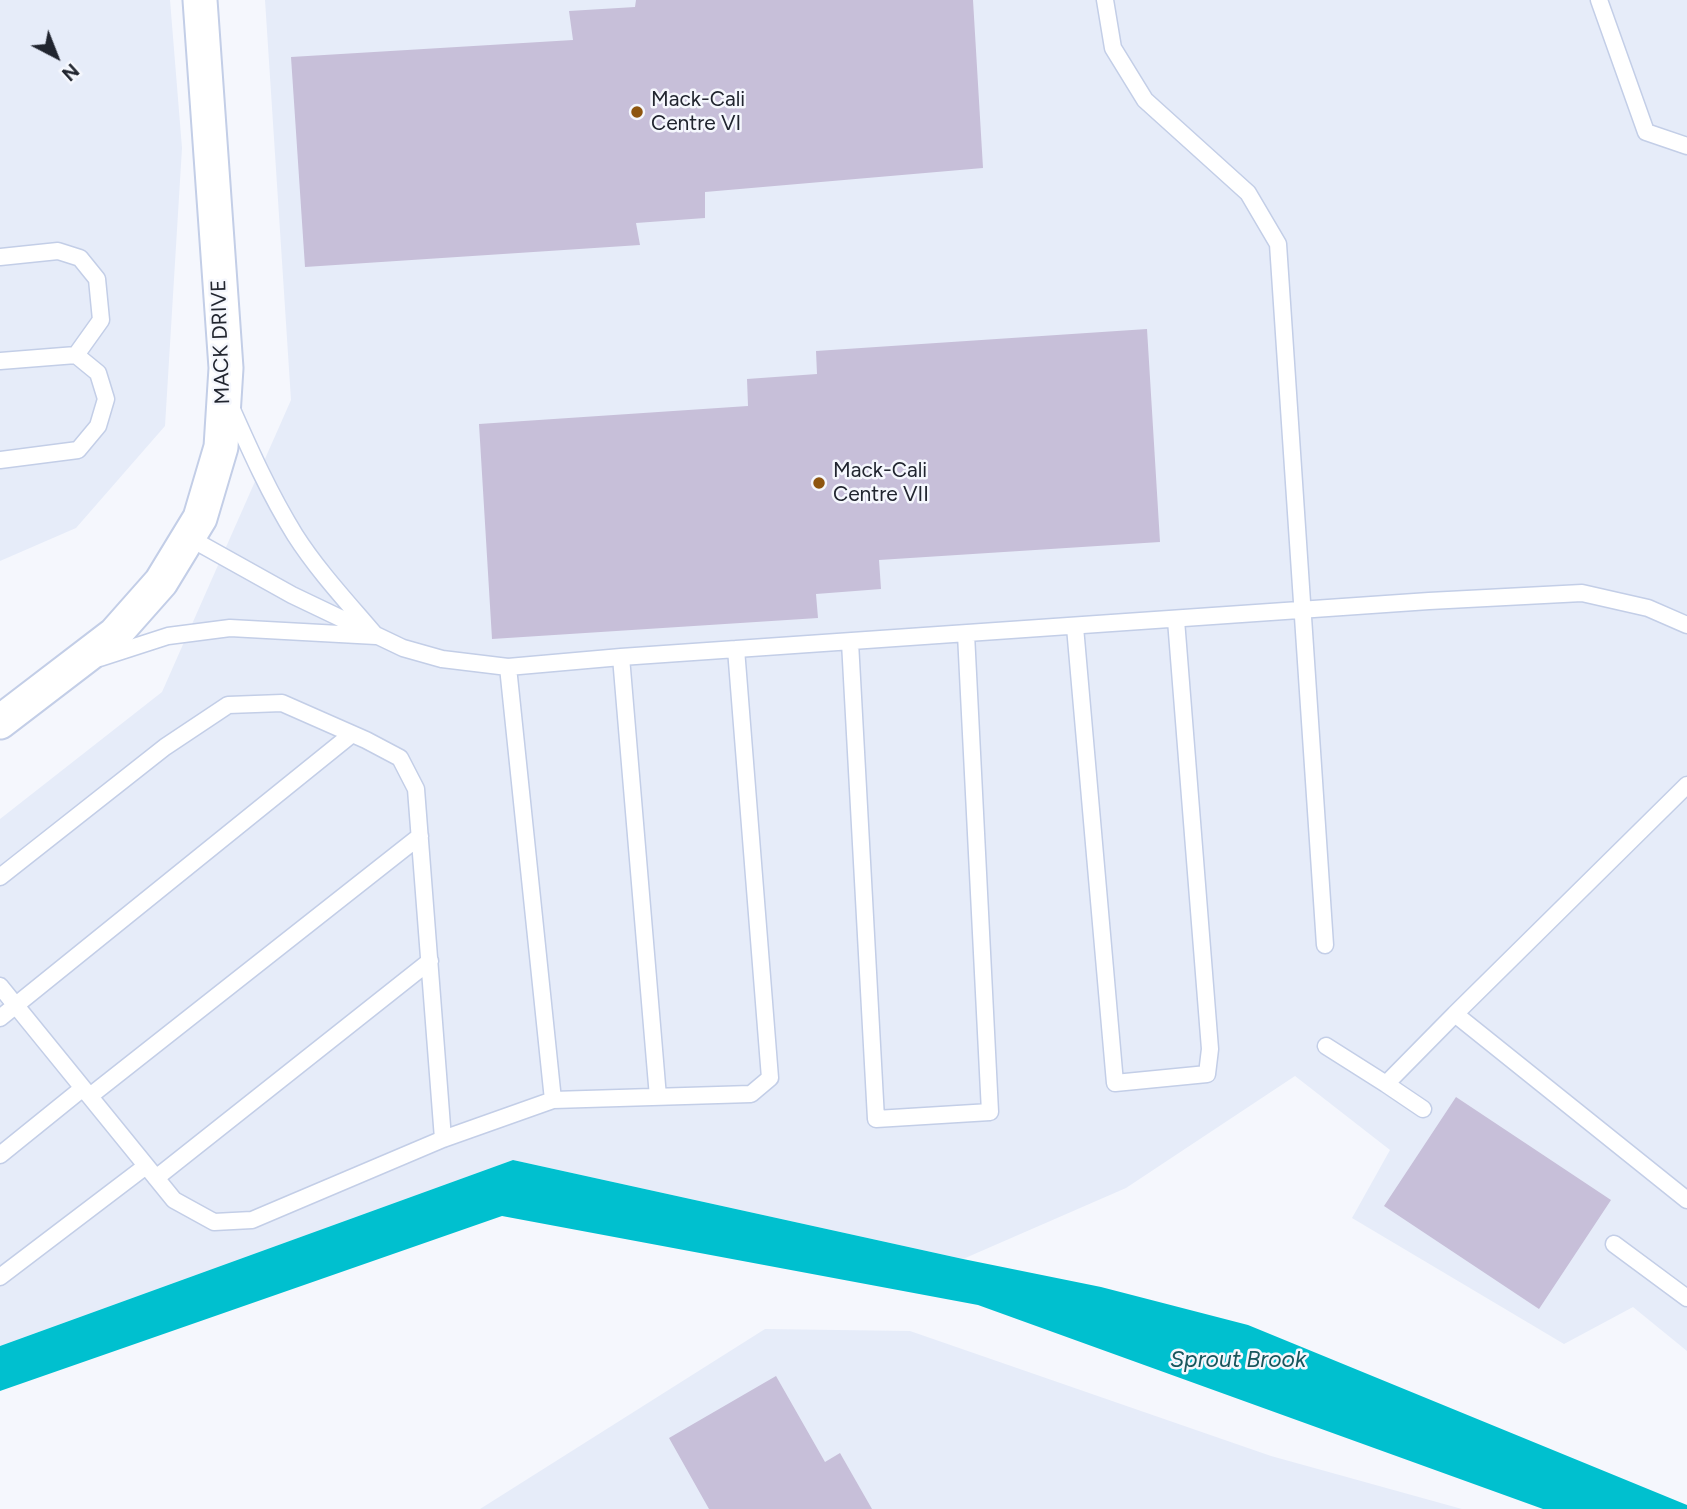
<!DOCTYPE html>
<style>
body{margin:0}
#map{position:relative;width:1687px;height:1509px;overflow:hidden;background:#f5f7fd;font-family:Figtree,sans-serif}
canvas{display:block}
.north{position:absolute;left:21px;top:21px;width:70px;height:70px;-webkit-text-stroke:5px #f5f7fd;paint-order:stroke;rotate:138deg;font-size:19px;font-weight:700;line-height:28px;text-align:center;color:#21252f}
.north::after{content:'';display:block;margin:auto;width:24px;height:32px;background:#21252f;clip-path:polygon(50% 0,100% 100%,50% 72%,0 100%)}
</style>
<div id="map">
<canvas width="1687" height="1509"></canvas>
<div class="north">N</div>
</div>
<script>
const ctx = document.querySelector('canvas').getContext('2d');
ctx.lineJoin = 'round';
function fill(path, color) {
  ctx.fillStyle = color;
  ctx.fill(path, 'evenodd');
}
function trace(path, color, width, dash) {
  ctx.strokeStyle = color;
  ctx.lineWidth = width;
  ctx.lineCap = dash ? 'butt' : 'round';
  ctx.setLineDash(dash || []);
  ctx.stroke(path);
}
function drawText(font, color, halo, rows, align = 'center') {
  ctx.font = font + ' Figtree,sans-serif';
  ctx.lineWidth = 5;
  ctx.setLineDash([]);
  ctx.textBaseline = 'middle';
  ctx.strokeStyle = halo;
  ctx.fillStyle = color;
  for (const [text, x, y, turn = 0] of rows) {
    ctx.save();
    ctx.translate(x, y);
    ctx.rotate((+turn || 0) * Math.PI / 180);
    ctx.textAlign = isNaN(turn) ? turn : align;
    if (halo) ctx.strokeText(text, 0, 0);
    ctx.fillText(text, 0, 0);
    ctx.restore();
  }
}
fill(new Path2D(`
 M0,0H170L182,148L165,426L76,528L0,561Z
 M265,0H1687V1351L1633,1307L1564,1344L1352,1218L1390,1150L1295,1076L1126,1188L963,1259L513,1160L0,1346V819L162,692L291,400Z
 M765,1329L910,1331L1271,1456L1462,1509H480Z`), '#e6ecf9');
fill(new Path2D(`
 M513,1160L963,1259L1101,1287L1248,1325L1687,1505V1509H1543L978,1305L502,1216L0,1391V1346Z`), '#00c0cf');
fill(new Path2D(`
 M636,0H973L983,168L705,192V218L636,223L640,245L305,267L291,57L573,40L569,11L635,7Z
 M1147,329L1160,542L879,560L881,589L816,594L818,618L492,639L479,424L748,406L747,379L817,374L816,351Z
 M1456,1097L1611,1200L1539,1309L1384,1206Z
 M776,1376L825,1462L840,1453L872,1509H709L669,1438Z`), '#c7bfd9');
const lane = new Path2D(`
 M1105,0L1113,48L1145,100L1248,193L1278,244L1325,945
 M1599,0L1646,132L1687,146
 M0,257L58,251L80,258L97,279L101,320L76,355L0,361
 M0,460L78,450L98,426L106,399L98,373L76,355
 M188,537L292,595L403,648L442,659L508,667L621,657L1429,601L1582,593L1648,608L1687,625
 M1075,627L1115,1083L1207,1074L1210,1049L1176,620
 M850,642L876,1119L990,1112L966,634
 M621,657L658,1097
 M100,658L168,636L230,628L376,636C348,603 318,571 295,535C269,493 250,450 230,405
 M508,667L553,1100
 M1687,785L1455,1014L1687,1200
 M0,877L165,747L228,705L282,703L366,740L400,758L416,789L443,1139
 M0,986L174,1200L214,1222L252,1220L443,1139L553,1100L751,1094L770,1078L736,649
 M0,1018L352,734
 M1326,1046L1386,1084
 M90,1096L420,836
 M1423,1109L1386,1084L1455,1014
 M0,1155L83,1088
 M156,1178L430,961
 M1614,1244L1687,1298
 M0,1277L146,1166`);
const street = new Path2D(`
 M0,722L115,634L161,582L200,518L221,447L226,368L200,0`);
trace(lane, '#c3cee7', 19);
trace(street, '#c3cee7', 37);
trace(lane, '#fff', 16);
trace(street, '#fff', 33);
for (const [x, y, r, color] of [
 [637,112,7,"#8e550f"],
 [819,483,7,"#8e550f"]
]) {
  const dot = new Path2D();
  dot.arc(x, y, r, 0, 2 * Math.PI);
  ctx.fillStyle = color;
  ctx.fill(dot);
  trace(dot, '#f5f7fd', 2.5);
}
drawText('21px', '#21252f', '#f5f7fd', [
 ["Mack-Cali",651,100],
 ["Centre VI",651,124],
 ["Mack-Cali",833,471],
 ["Centre VII",833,495]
], 'left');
drawText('21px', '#21252f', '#f5f7fd', [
 ["MACK DRIVE",221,342,-92]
]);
drawText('italic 23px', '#17565c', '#f5f7fd', [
 ["Sprout Brook",1238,1360]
]);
</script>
